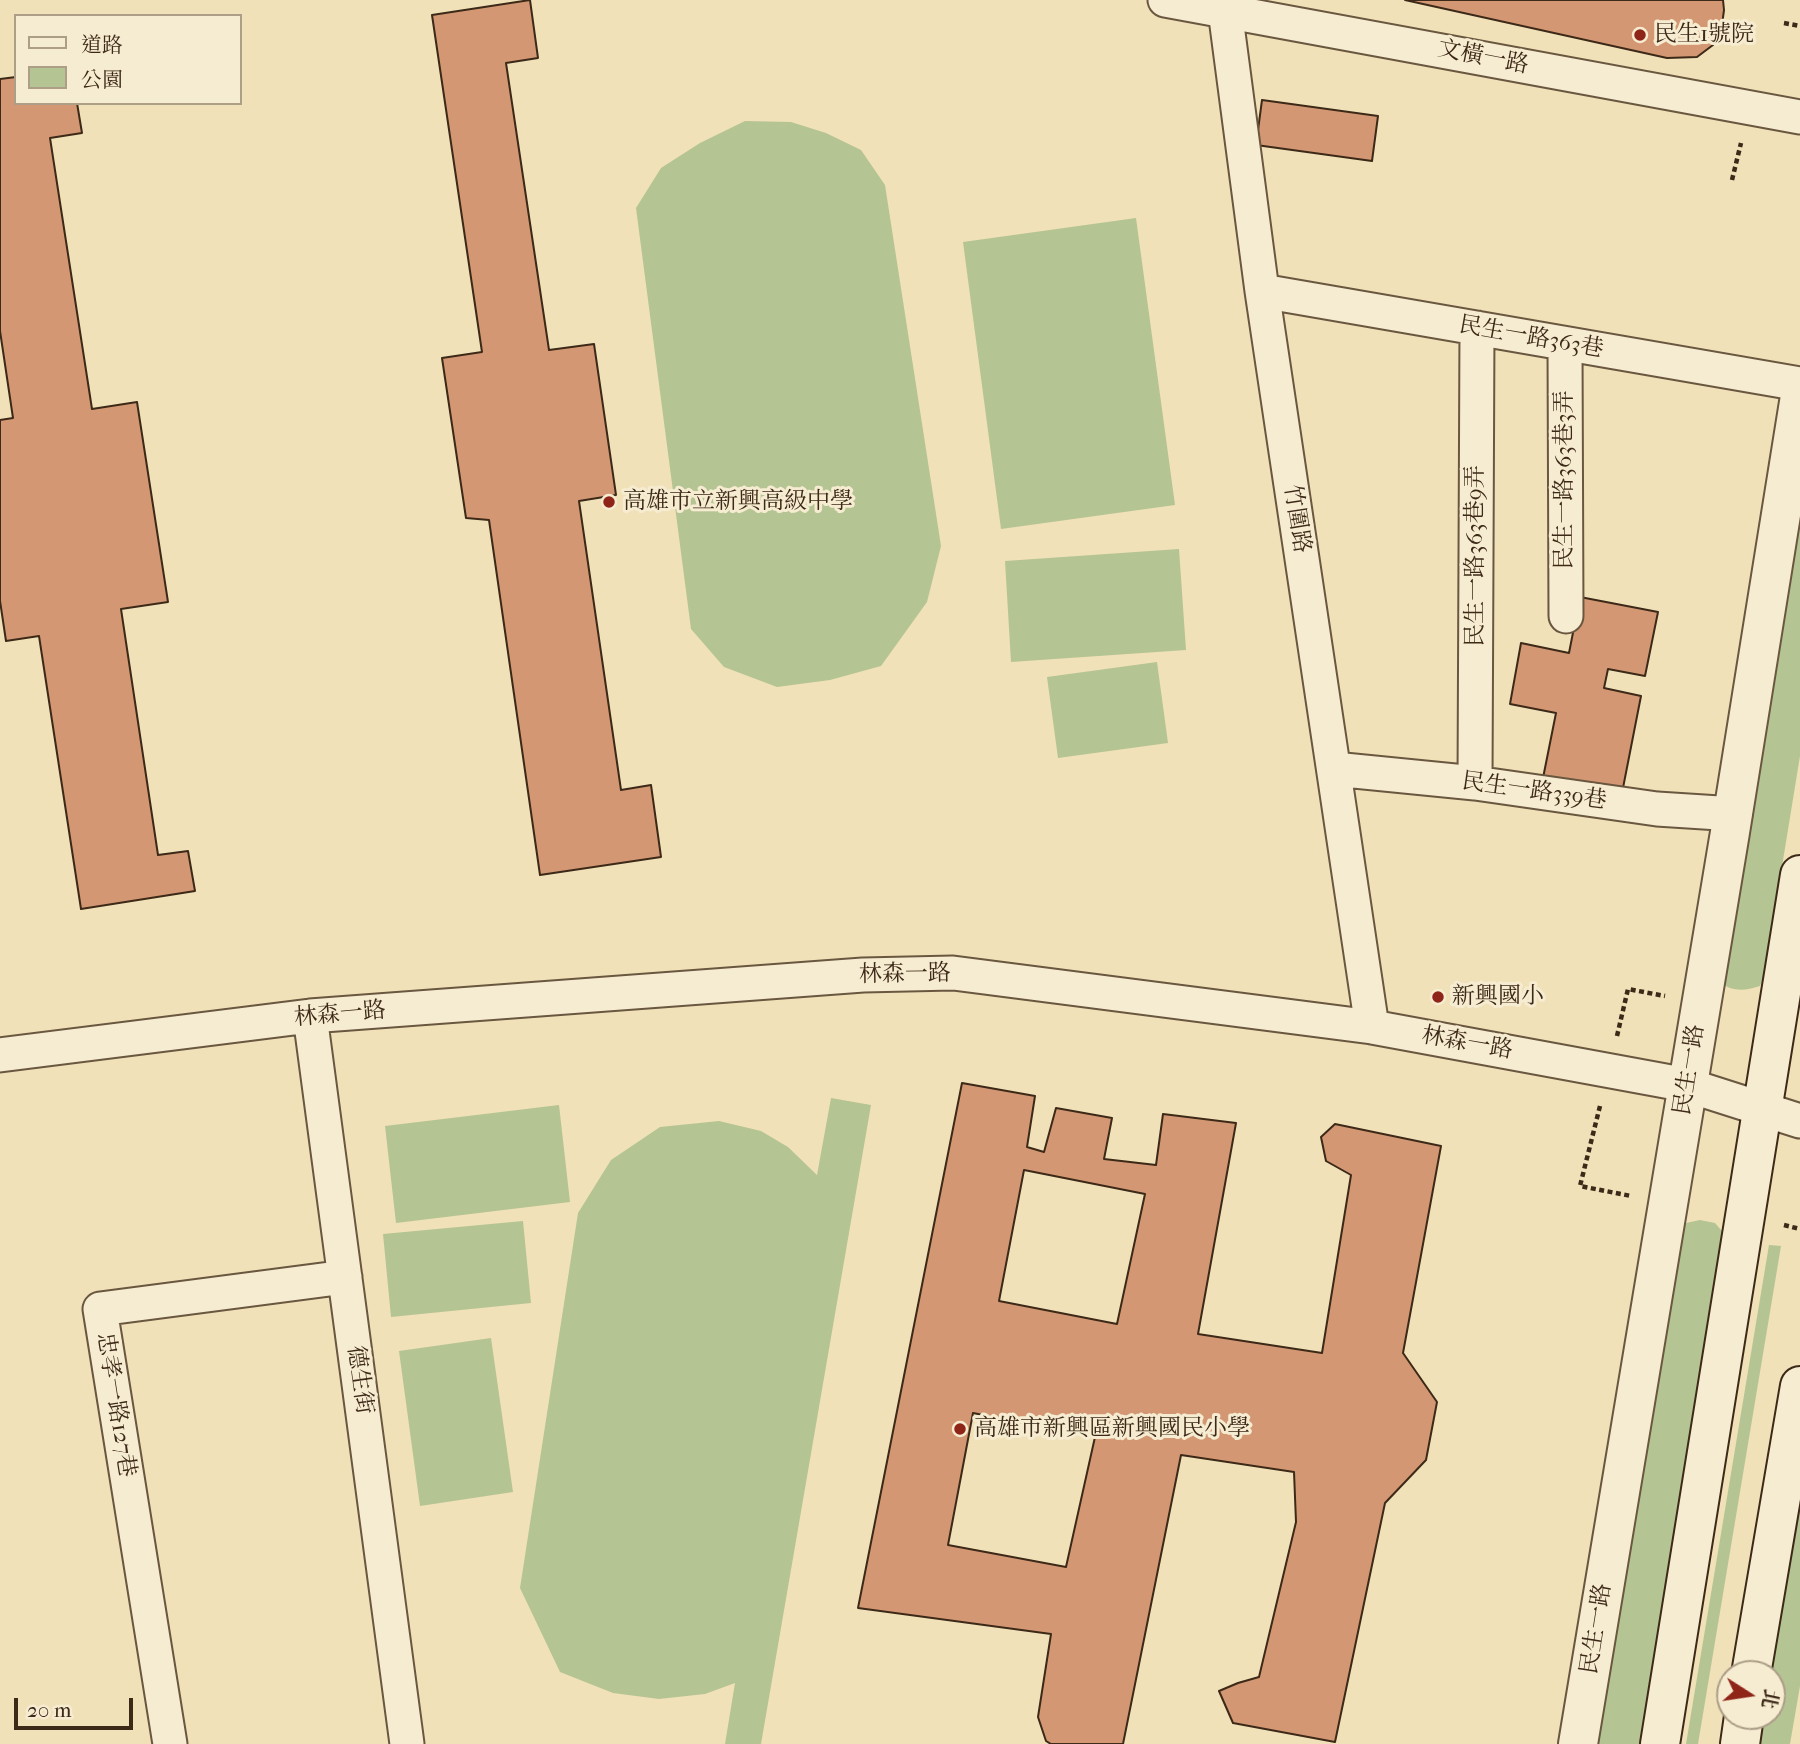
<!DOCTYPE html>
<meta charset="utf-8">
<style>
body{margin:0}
#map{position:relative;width:1800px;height:1744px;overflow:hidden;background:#f1e1b8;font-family:"IM FELL French Canon","Noto Serif TC",serif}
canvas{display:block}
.legend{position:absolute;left:14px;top:14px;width:228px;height:91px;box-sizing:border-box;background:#f6ecd1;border:2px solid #ac9e87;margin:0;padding:9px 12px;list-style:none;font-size:21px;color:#3d2918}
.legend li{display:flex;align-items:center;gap:14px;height:35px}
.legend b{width:35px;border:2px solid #ac9e87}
.north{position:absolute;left:1716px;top:1660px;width:70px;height:70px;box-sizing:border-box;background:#f6ecd1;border:2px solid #ac9e87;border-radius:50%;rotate:102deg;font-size:19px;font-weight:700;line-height:28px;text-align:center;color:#3d2918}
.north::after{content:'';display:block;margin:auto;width:24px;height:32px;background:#8f2418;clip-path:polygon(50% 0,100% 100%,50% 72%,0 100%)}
.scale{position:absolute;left:14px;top:1698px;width:119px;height:32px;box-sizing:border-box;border:4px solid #3d2918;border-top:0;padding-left:9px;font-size:21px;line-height:24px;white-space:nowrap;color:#3d2918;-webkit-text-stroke:5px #f6ecd1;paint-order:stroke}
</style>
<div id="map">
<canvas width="1800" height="1744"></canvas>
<ul class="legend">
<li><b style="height:9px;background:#f6ecd1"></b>道路</li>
<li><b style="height:19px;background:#b5c493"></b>公園</li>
</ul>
<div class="north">北</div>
<div class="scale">20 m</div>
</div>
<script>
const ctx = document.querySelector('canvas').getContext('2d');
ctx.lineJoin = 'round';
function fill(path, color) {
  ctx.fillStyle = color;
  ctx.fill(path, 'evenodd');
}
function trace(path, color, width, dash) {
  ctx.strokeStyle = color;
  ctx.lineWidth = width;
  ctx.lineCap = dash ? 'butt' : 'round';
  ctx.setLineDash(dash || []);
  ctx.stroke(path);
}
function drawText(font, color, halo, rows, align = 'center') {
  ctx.font = font + ' "IM FELL French Canon","Noto Serif TC",serif';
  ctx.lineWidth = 6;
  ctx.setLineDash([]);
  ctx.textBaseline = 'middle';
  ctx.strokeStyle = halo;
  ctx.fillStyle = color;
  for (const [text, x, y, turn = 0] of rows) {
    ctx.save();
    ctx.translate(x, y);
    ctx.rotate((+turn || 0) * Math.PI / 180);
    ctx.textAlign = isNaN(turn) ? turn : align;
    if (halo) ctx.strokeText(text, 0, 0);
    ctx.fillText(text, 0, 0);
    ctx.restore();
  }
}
fill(new Path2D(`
 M745,121L791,122L826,133L861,150L885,185L941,546L927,602L881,666L830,680L777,687L724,667L691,629L636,208L661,168L700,143Z
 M1136,218L1175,505L1001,529L963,242Z
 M1800,458V756L1764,977L1760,986C1744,991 1733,992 1719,982Z
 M1179,549L1186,650L1011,662L1005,561Z
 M1157,662L1168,743L1058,758L1047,677Z
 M831,1098L871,1105L761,1744H725L735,1683L705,1694L659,1699L613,1693L560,1672L520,1588L578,1213L611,1160L660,1127L719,1121L761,1131L788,1147L817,1175Z
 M559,1105L570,1202L396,1223L385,1126Z
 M1700,1220L1715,1223L1729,1239L1642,1744H1589L1673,1236L1686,1223Z
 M523,1221L531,1303L391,1317L383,1234Z
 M1769,1245L1781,1246L1698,1744H1686Z
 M491,1338L513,1492L420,1506L399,1351Z
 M1800,1446V1686L1790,1744H1747L1752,1716H1772V1674H1760Z`), '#b5c493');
const building = new Path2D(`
 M530,0L538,58L506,63L549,350L594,344L616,495L579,501L621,790L651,785L661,857L540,875L489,520L466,518L442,358L482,352L432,15Z
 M1405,0H1723L1724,10L1722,25L1713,45L1697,57L1667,58Z
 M16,77V103H77L82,133L50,138L92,409L137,402L168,602L121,609L158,855L188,851L195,891L81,909L39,636L6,641L0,601V420L13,418L0,331V79Z
 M1262,100L1378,116L1372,161L1256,145Z
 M1580,597L1658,612L1645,676L1608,669L1604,688L1641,696L1622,793L1543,778L1556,713L1510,704L1521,643L1569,653Z
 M962,1083L1035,1096L1027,1147L1044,1152L1056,1108L1112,1118L1104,1159L1156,1165L1163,1114L1236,1123L1198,1334L1322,1353L1351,1175L1326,1161L1321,1137L1335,1124L1441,1146L1403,1353L1437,1402L1426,1460L1385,1503L1335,1742L1233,1723L1219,1691L1238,1683L1259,1677L1296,1522L1294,1472L1181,1455L1123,1744H1051L1046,1741L1038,1717L1051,1634L858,1608ZM1024,1170L1145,1194L1117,1324L999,1301ZM973,1413L1095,1437L1066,1567L948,1545Z`);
fill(building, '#d39873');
trace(building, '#3d2918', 2);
const minor = new Path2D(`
 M1165,0L1800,117
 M1225,10L1262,291L1372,1027
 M1262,291L1800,384
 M1565,344L1566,616
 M1334,769L1475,783L1657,809L1735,814
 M1475,783L1477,328
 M310,1016L407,1744
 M0,1055L310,1016L863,975L953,973L1372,1027L1687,1085L1800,1121
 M170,1744L100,1309L345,1277`);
const tertiary = new Path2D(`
 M1578,1744C1652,1295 1730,846 1800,396`);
const secondary = new Path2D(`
 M1751,1674L1800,1386
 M1660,1744L1800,875
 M1740,1744L1744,1716`);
trace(minor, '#6a5740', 37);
trace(tertiary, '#6a5740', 42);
trace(secondary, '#3d2918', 42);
trace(new Path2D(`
 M1784,23L1800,26
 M1732,180L1741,143
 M1617,1036L1628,989L1665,996
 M1600,1106L1580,1186L1631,1196
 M1784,1225L1800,1229`), '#3d2918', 4.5, [5, 3.5]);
trace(minor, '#f6ecd1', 33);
trace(tertiary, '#f6ecd1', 38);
trace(secondary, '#f6ecd1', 38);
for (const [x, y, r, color] of [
 [1640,35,7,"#8f2418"],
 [609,502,7,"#8f2418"],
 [1438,997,7,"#8f2418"],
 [960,1429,7,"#8f2418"]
]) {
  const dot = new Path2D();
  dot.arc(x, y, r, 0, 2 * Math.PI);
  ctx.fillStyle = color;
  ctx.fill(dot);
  trace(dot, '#f6ecd1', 2.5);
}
drawText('23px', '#3d2918', '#f6ecd1', [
 ["民生1號院",1654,35],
 ["高雄市立新興高級中學",623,502],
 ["新興國小",1452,997],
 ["高雄市新興區新興國民小學",974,1429]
], 'left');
drawText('23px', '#3d2918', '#f6ecd1', [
 ["文橫一路",1483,58,11],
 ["民生一路363巷",1531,338,10],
 ["民生一路363巷3弄",1565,480,-90],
 ["竹圍路",1296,519,81],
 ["民生一路363巷9弄",1476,556,-90],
 ["民生一路339巷",1534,792,8],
 ["林森一路",905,975,-1],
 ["林森一路",340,1015,-5],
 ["林森一路",1467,1044,10],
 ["民生一路",1690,1070,-81],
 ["德生街",359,1380,82],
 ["忠孝一路127巷",115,1405,81],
 ["民生一路",1597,1629,-81]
]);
</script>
